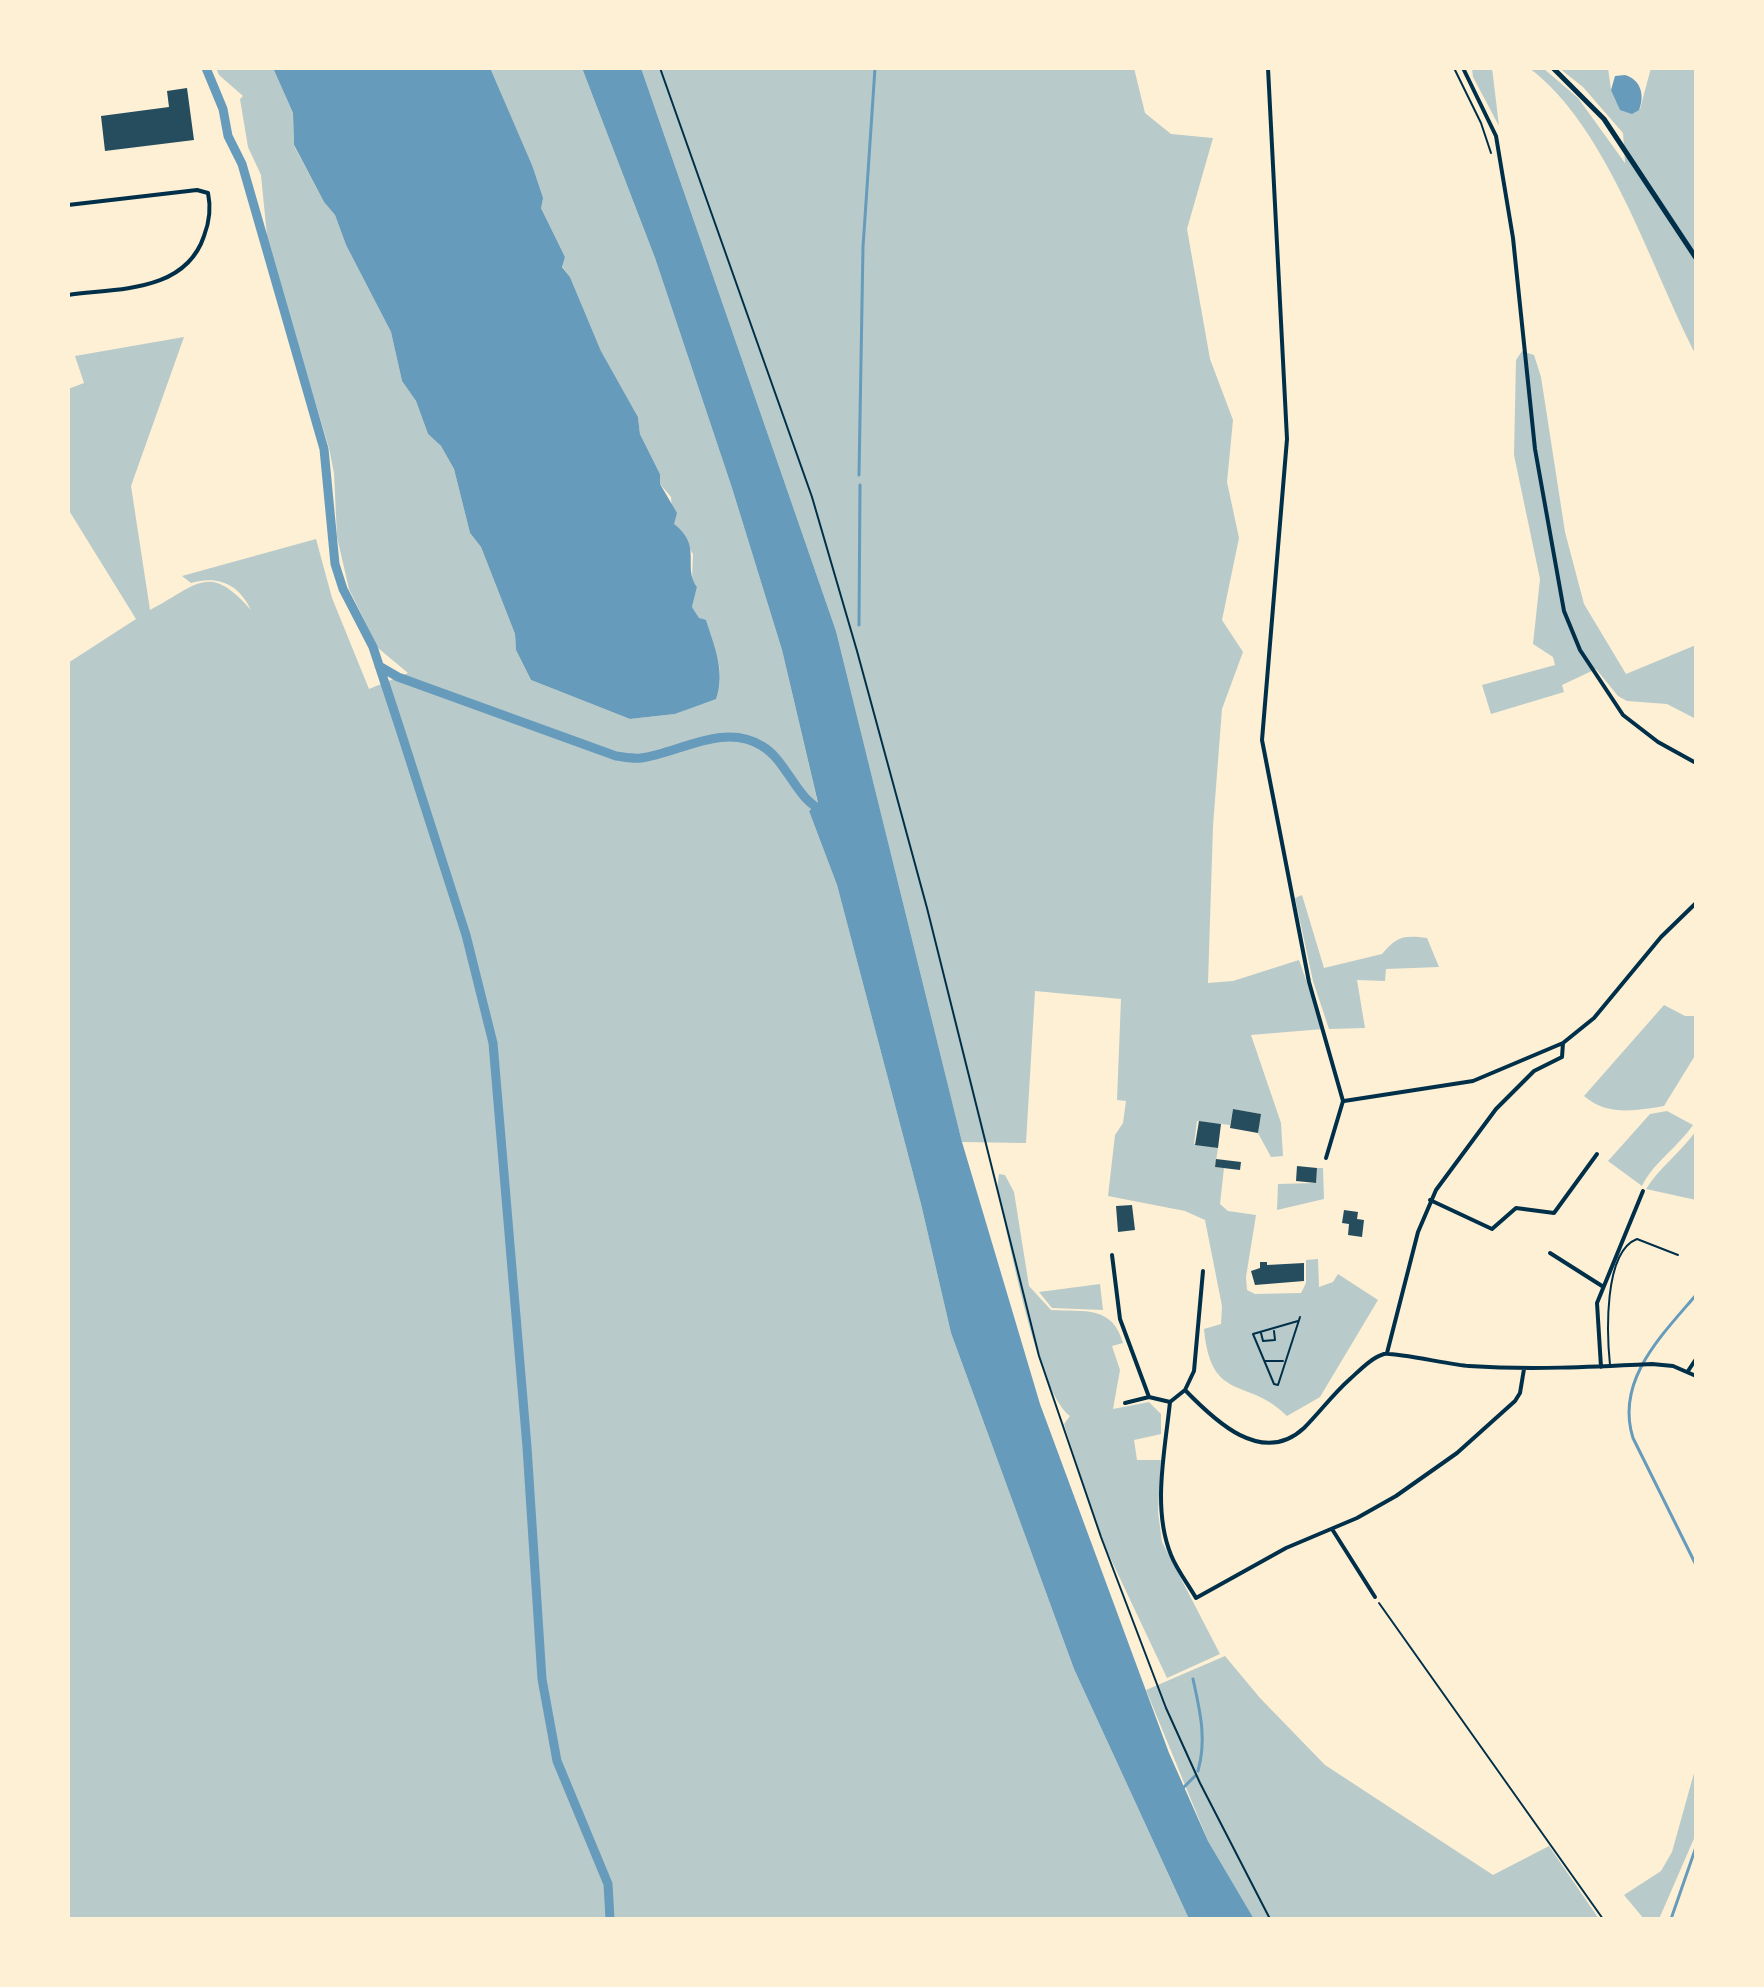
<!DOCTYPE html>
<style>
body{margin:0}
#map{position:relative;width:1764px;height:1987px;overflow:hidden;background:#fdf0d5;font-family:Arial,sans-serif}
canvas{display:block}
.frame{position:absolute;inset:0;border:70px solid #fdf0d5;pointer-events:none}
</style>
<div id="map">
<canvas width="1764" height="1987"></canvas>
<div class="frame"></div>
</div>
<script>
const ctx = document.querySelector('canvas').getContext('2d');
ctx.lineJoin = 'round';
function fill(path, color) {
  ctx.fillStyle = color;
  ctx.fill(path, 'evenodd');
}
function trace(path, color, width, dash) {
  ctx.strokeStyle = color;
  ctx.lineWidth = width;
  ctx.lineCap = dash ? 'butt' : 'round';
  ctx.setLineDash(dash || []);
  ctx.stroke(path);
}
fill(new Path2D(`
 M216,68H273L293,113L294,146L324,202L335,215L346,245L391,332L402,381L416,401L428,434L441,446L454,469L470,533L481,547L515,634L516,650L531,680L630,719L675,714L716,698C729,666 709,635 692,607L697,587L692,580L693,554L673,524L671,497L660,484V474L640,434L638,417L601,351L570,277L562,266L565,257L541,208L532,165L490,70L582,68L655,258L732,488L782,650L818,804L809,811L837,885L921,1204L951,1333L1074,1669L1189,1919H68V663L136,619L68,509V389L84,383L75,356L184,337L131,486L150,610C197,586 208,561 251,610C239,585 219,575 191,583L182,576L316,539L332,598L369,689L408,673L378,648L349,589L337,537L334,473L329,448L268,246L261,175L248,147L240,99L243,96L219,75Z
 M641,68H1134L1145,113L1171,134L1213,138L1187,229L1210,359L1233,420L1227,482L1239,538L1222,620L1243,652L1222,709L1213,826L1208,983L1233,981L1299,960L1323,1029L1251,1035L1281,1123L1283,1156L1271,1157L1258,1133L1260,1114L1233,1109L1230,1125L1197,1121L1194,1144L1218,1148L1215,1167L1224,1168L1220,1204L1228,1211L1256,1215L1246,1277L1247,1290L1255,1294L1301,1293L1306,1283V1260L1318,1259L1319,1287L1333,1282L1338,1274L1378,1300L1320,1397L1287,1416C1247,1376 1211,1404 1204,1329L1221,1324L1222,1306L1205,1220L1185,1211L1108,1196L1115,1135L1123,1123L1126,1101L1117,1100L1121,999L1035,991L1026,1143L962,1142L836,631Z
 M1472,68H1492L1499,126L1473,77Z
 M1529,68H1543L1578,98L1625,163L1623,133L1583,87L1559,68H1608L1611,90L1640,109L1651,68H1696V355C1651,268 1607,125 1529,68Z
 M1522,351L1534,355L1541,377L1565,532L1584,604L1626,674L1696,645V719L1667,704L1627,701L1618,696L1596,669L1562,685L1564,692L1491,714L1482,685L1555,665L1553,657L1533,644L1540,579L1514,455L1516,360Z
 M1302,895L1324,968L1382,954C1397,937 1402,935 1427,938L1439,967L1386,969L1385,981L1357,980L1365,1028L1329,1029L1313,981L1295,898Z
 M1664,1005L1685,1016H1696V1054L1667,1101L1664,1106C1635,1111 1607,1116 1584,1096Z
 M1667,1111L1693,1125C1678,1147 1653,1163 1642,1186L1608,1161L1650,1114Z
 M1696,1131V1200L1646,1189C1660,1167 1681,1152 1696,1131Z
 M1317,1168H1323L1324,1199L1277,1210L1278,1184L1315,1183Z
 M999,1174L1005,1175L1014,1192L1029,1286L1051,1310C1085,1312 1112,1305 1123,1343L1112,1346L1120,1370L1113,1409L1149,1402L1161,1414V1434L1134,1440L1137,1460H1161L1158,1512L1162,1542L1220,1654L1167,1678L1100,1536L1064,1424L1070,1416C1036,1390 1009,1237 997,1189Z
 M1100,1284L1103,1310L1052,1308L1039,1292Z
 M1225,1656L1260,1698L1325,1765L1493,1875L1549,1846L1599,1919H1254L1208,1841L1146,1690Z
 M1696,1766V1834L1659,1919H1644L1624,1895L1661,1871L1672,1852Z`), '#b9caca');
fill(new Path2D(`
 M273,68H490L532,165L543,198L541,208L565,257L562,267L570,277L601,351L638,417L640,434L660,474V484L677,513L674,524C703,546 682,567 697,587L692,607L699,618L706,620C714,646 726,672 716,699L675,714L630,719L531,680L516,650L515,634L481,547L470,533L454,469L441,446L428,434L416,401L402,381L391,332L346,245L335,215L324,202L294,145L293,113Z
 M582,68H641L836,631L962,1142L1040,1404L1169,1753L1208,1841L1254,1919H1189L1074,1669L951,1333L921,1204L837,885L809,811L818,803L782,650L732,488L655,258Z
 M1625,75C1641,80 1645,95 1639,110L1632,114L1620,110L1611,90L1615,76Z`), '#669bbc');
trace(new Path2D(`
 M859,475L863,247L875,68
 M859,625L860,485
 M1696,1295C1661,1336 1615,1381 1633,1438L1696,1565
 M1193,1679C1200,1711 1207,1739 1198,1771
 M1184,1787L1195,1776
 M1671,1919L1696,1847`), '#669bbc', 3);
trace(new Path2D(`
 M206,68L223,109L228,136L242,164L324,449L335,564L343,589L373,647L400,729L466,935L493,1043L527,1447L542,1679L557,1761L608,1884L610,1919
 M379,666L398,677L616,756C624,757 634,759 641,758C679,753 724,722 762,746C788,761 797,803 825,811`), '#669bbc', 9);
fill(new Path2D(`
 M187,88L194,140L105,151L101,116L169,107L167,91Z
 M1233,1109L1261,1114L1258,1133L1230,1128Z
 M1199,1121L1221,1124L1218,1148L1195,1145Z
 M1216,1159L1241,1162L1240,1170L1215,1167Z
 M1297,1166L1317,1168L1316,1183L1296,1181Z
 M1132,1205L1135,1230L1118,1232L1116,1206Z
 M1344,1210L1358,1212L1357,1219L1364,1220L1362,1237L1348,1235L1349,1224L1342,1223Z
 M1260,1262H1267V1265L1304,1263V1281L1255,1285L1251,1271L1260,1268Z`), '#264d5e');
trace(new Path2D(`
 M660,68L812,497L857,651L927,908L1039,1356L1101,1537L1166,1708L1200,1783L1270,1919
 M1454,68L1481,123L1491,153
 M1298,1321L1253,1334L1274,1384L1278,1385L1300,1317
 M1261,1333L1263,1341L1275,1340L1274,1331
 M1265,1361H1283
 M1379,1603L1603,1919`), '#003049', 2);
trace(new Path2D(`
 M1610,1365C1607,1336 1603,1252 1637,1239L1678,1255`), '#003049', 2);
trace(new Path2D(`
 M1268,68L1287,439L1262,740L1309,982L1343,1101L1326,1158
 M1463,68L1496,136L1513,238L1535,449L1564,611L1580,650L1623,715L1658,742L1696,763
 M68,205L197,190L208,193C211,207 209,223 204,236C185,293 117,288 68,295
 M1344,1101L1473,1081L1563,1043
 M1430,1200L1492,1229L1516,1208L1554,1213L1597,1154
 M1550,1253L1602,1286
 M1112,1255L1120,1319L1149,1397
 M1387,1353L1418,1232L1436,1190L1496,1109L1534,1071L1562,1057L1563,1043L1594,1018L1661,937L1696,903
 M1601,1367L1597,1303L1643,1191
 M1688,1371L1696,1359
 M1185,1390L1194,1371L1203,1271
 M1170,1402C1165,1451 1152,1509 1171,1555C1177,1570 1188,1584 1196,1598L1286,1548L1357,1518L1396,1496L1457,1453L1515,1401L1520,1393L1524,1369
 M1125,1403L1149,1397L1170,1402L1185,1390C1214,1420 1262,1467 1304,1428C1320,1412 1333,1394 1350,1379C1360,1370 1371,1358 1384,1354C1394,1352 1452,1365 1469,1366C1530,1370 1591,1367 1652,1364L1673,1366L1696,1376
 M1332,1529L1375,1597`), '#003049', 4);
trace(new Path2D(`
 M1553,68L1604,119L1696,258`), '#003049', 5);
</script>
